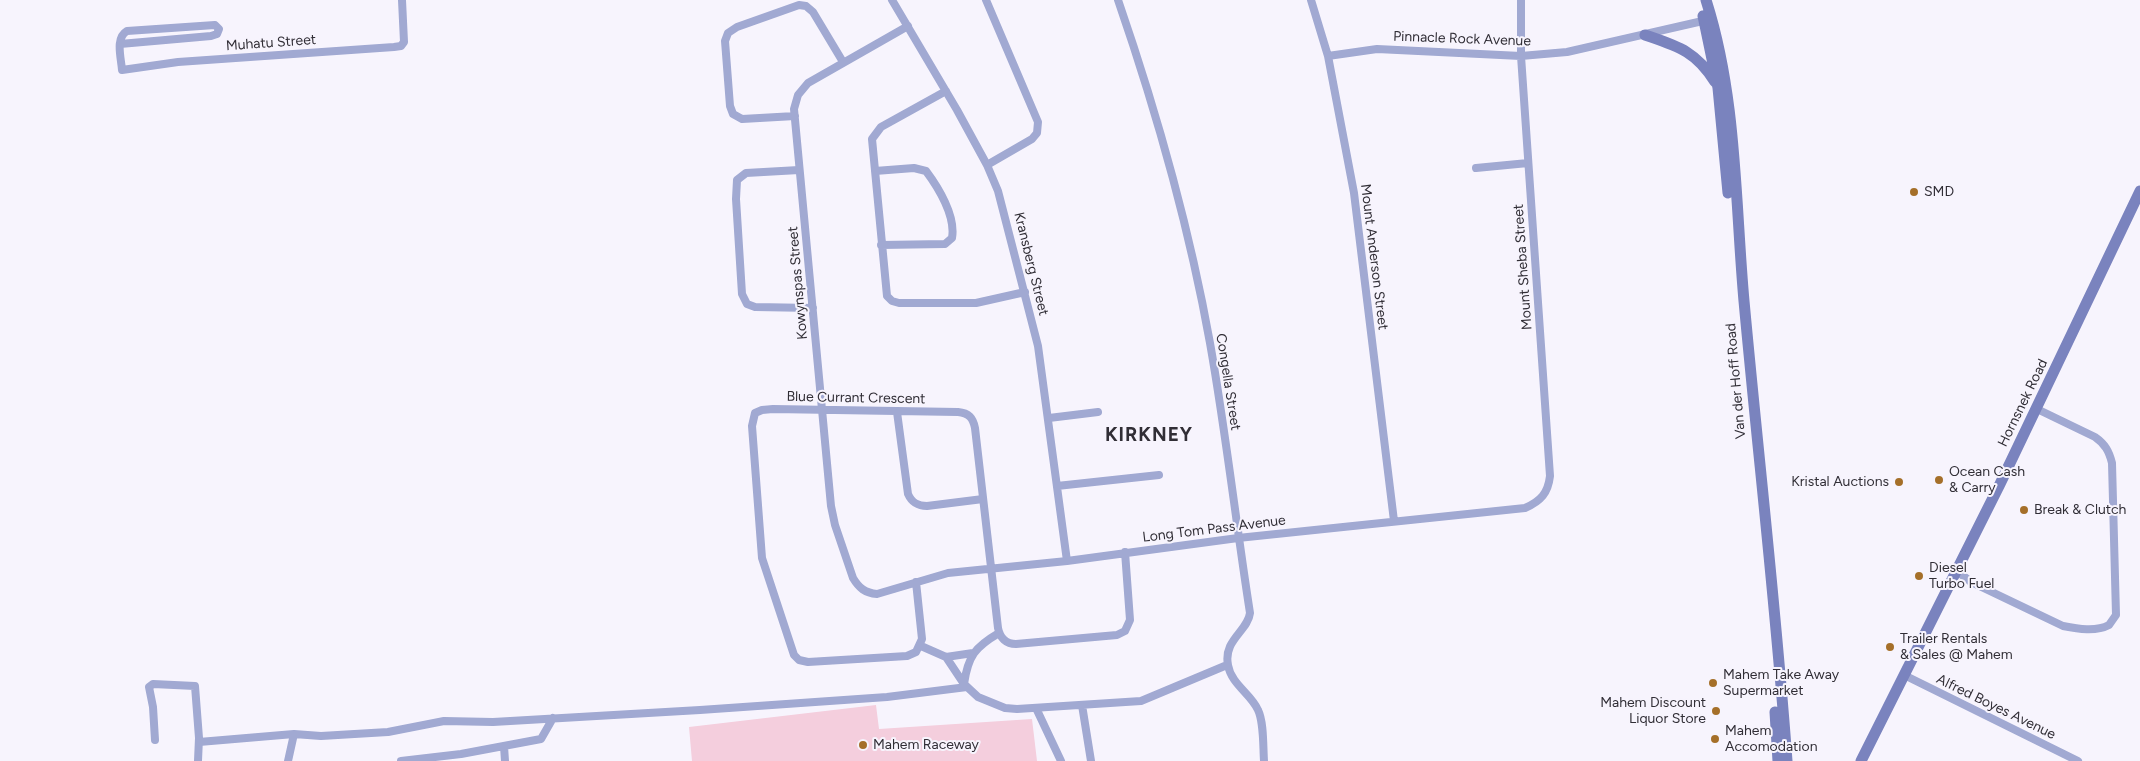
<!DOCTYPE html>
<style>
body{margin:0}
canvas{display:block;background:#f7f4fd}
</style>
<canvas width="2140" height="761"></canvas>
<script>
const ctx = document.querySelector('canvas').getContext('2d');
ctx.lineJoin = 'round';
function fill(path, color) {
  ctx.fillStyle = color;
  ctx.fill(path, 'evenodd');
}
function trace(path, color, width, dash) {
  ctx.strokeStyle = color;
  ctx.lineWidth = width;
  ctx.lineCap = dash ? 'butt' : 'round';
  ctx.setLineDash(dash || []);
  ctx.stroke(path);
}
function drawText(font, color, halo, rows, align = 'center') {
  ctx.font = font + ' Figtree,sans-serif';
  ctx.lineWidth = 4;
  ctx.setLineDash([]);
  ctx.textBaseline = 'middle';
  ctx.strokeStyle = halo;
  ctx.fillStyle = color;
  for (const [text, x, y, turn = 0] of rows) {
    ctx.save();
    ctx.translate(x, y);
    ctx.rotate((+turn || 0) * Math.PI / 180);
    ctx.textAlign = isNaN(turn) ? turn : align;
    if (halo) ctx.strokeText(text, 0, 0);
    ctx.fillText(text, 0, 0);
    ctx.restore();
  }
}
fill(new Path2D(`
 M876,705L879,729L1032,719L1037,761H692L689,727Z`), '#f4cedd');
trace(new Path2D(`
 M892,0L957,110L987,165L998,191L1038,346L1067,561
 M986,0L1038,122L1037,133L1032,139L987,165
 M1118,0C1157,113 1189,226 1210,343C1226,433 1236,524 1250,613C1248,631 1223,640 1228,665C1231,684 1251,694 1258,710C1264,722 1263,747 1264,761
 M1311,0L1328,56L1354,193L1394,521
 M908,26L808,83L798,95L794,109L831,506L835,525L853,578C859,588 865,593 877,594L948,573L1067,561L1238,538L1525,508C1541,501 1548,493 1550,476L1521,56V0
 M120,44L211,36L217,34L219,29L215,25L127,31C115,38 121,57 122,70L178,62L394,47L401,46L404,42L402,0
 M1328,56L1377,49L1521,56L1567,52L1707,20
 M946,91L881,127L872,139L887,296L892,301L899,303H976L1025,292
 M795,116L742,119L733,114L730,106L725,41L728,33L737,27L799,5L806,6L813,12L843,62
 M1476,168L1528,163
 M799,170L746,173L737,180L736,199L742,294L747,304L755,307L813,308
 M875,171L914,168L926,171C938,187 956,216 952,238L945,244L881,245
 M897,412L908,494C912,503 918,506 927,506L983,499
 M1049,418L1098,412
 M1057,486L1159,475
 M1957,571L1971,582L2063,626C2078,629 2096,632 2109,625L2116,615L2112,463C2109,451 2105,444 2095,437L2037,409
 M916,582L922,639L916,652L907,656L808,662L799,660L794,655L762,558L752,426L755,413L762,410L773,409L958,412C969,413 973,418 975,428L998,628C1000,638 1006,644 1016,644L1117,635L1125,631L1130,620L1125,552
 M921,646L946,657L964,684L978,697L1005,708L1017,709L1141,701L1227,665
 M946,657L973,653
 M1904,675L2078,761
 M964,684C968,656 975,647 999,633
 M1082,705L1091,761
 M1036,708L1061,761
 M294,734L321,736L388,732L444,721L493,722L700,710L887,697L967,687
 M155,740L153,707L149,687L153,684L195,686L199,738L198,761
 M199,742L294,734L288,761
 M504,746L505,761
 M401,761L461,754L541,739L553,718`), '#a1a9d2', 8);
trace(new Path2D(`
 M1706,0C1737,97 1735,200 1744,301C1758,454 1776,607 1787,761
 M1703,16L1718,88L1728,193
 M1645,35C1677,46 1696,51 1715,82
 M1775,712L1778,761
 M1861,761L2000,484L2140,191`), '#7a83be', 11);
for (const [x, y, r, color] of [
 [1914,192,5,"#a56f29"],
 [1939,480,5,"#a56f29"],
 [1899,482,5,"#a56f29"],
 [2024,510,5,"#a56f29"],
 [1919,576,5,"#a56f29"],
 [1890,647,5,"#a56f29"],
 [1713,683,5,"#a56f29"],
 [1716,711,5,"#a56f29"],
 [1715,739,5,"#a56f29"],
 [863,745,5,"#a56f29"]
]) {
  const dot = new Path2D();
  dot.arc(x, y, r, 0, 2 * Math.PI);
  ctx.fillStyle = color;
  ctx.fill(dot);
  trace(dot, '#f7f4fd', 2);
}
drawText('14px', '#312e36', '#f7f4fd', [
 ["Pinnacle Rock Avenue",1462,39,2],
 ["Muhatu Street",271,43,-4],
 ["Mount Anderson Street",1374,257,83],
 ["Kransberg Street",1031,264,76],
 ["Mount Sheba Street",1523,267,-94],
 ["Kowynspas Street",798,283,-95],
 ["Van der Hoff Road",1736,381,-95],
 ["Congella Street",1228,382,81],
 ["Blue Currant Crescent",856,398,1],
 ["Hornsnek Road",2023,403,-64],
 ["Long Tom Pass Avenue",1214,529,-7],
 ["Alfred Boyes Avenue",1996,707,26]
]);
drawText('14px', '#312e36', '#f7f4fd', [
 ["SMD",1924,192],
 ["Ocean Cash",1949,472],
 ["& Carry",1949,488],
 ["Kristal Auctions",1889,482,"right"],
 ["Break & Clutch",2034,510],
 ["Diesel",1929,568],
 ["Turbo Fuel",1929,584],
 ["Trailer Rentals",1900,639],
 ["& Sales @ Mahem",1900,655],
 ["Mahem Take Away",1723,675],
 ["Supermarket",1723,691],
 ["Mahem Discount",1706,703,"right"],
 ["Liquor Store",1706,719,"right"],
 ["Mahem",1725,731],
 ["Accomodation",1725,747],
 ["Mahem Raceway",873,745]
], 'left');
ctx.letterSpacing = '1px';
drawText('bold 19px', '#312e36', '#f7f4fd', [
 ["KIRKNEY",1149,435]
]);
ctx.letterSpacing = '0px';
</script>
